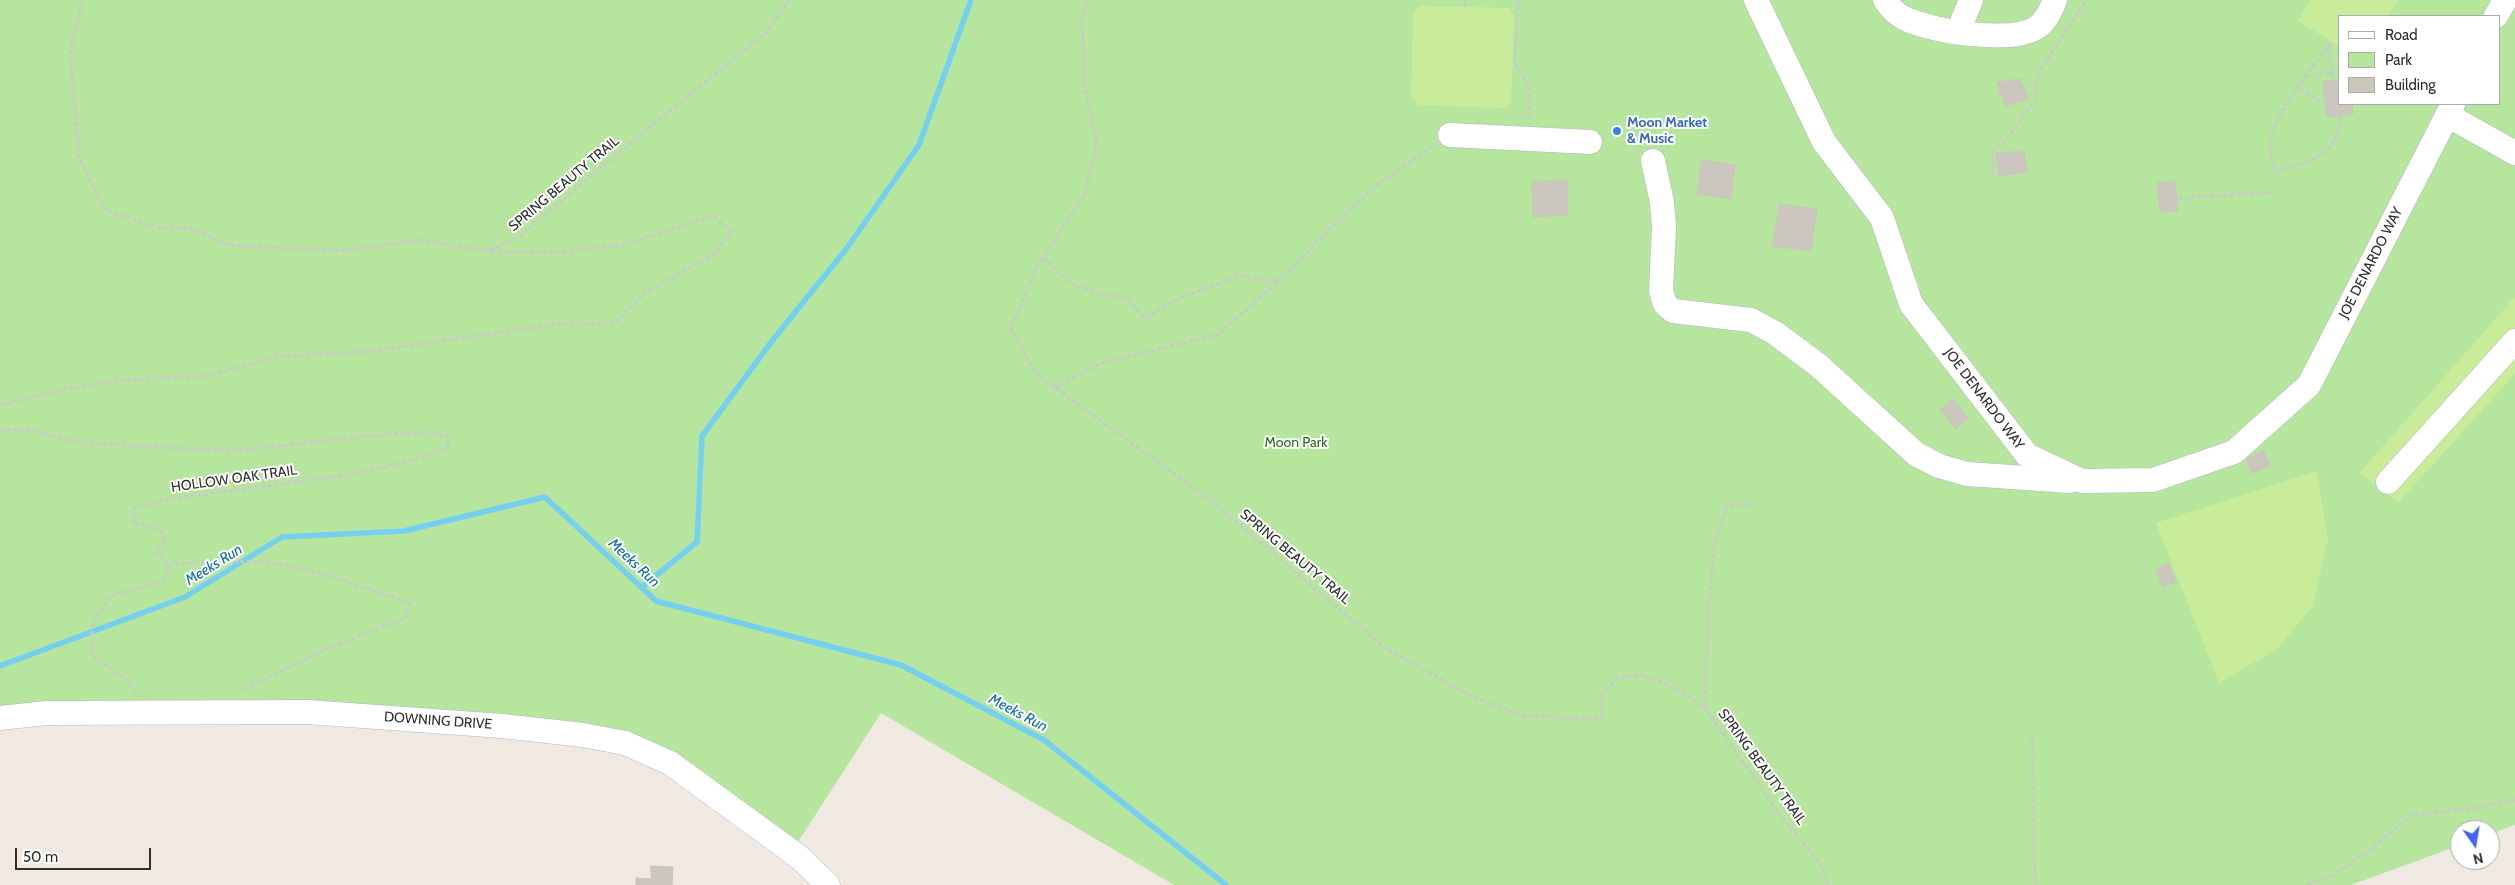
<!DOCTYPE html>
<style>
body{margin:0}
#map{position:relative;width:2515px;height:885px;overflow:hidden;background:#efe9e1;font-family:Cabin,sans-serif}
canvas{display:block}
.legend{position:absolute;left:2338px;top:15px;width:162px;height:90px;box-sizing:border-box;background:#fff;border:1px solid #ababab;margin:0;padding:6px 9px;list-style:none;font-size:15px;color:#2e2e2e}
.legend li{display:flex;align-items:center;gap:10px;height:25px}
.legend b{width:25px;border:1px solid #ababab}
.north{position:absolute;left:2450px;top:820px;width:50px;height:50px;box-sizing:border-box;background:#fff;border:1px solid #ababab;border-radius:50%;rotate:167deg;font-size:14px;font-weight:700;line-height:20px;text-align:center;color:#2e2e2e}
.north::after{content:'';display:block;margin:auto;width:18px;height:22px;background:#4264fb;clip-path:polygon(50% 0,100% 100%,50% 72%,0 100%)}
.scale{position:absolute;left:15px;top:848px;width:136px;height:22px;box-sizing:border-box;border:2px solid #2e2e2e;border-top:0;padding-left:6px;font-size:15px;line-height:18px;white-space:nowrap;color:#2e2e2e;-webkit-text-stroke:4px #fff;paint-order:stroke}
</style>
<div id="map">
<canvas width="2515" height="885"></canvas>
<ul class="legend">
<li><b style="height:6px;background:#fff"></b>Road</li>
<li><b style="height:14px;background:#b6e59e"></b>Park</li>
<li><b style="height:14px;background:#cbc7bf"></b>Building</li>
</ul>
<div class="north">N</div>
<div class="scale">50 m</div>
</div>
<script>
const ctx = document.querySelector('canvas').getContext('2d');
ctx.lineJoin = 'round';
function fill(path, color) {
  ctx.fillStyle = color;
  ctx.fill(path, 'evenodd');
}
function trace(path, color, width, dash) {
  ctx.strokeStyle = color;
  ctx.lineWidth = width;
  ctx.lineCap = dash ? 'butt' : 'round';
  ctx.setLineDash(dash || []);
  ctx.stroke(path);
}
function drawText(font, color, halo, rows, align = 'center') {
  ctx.font = font + ' Cabin,sans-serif';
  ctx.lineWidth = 4;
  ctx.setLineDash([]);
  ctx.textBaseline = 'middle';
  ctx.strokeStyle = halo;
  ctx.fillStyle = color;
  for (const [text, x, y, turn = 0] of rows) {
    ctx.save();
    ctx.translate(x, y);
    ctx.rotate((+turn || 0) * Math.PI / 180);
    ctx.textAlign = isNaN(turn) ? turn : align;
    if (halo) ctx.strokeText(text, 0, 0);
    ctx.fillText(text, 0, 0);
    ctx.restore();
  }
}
fill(new Path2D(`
 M0,0H2515V825L2490,834V830H2460V845L2351,885H1174L881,713L787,859L603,732L0,714ZM2339,16H2499V104H2339Z`), '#b6e59e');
fill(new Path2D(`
 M2311,0H2399L2388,16H2339V46L2298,21Z
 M1420,6L1510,8L1514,17L1511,102L1505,108L1418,105L1411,97L1413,14Z
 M2515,297V374L2398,503L2360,472Z
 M2317,471L2328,541L2312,607L2277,649L2219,683L2156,523Z`), '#c9ec9a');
trace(new Path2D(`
 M642,587L697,542L702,436L772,341L847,248L919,145L971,0
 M0,666L185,597L282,537L404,531L545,497L656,601L901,665L1044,740L1226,885`), '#75cff0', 5.5);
const building = new Path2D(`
 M2020,79L2029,99L2005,106L1997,83Z
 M2333,81H2339V104H2352L2353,114L2327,117L2323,82Z
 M2024,151L2027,172L1999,176L1996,154Z
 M1702,160L1735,165L1731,199L1697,194Z
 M1567,180L1568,215L1533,217L1532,182Z
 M2175,181L2178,211L2160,212L2157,183Z
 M1780,204L1817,209L1811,251L1773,246Z
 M1953,399L1968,419L1956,429L1940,410Z
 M2264,451L2270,466L2252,473L2246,459Z
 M2169,564L2176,582L2163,587L2156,569Z
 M651,866L673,867L672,885H636V878L651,879Z`);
fill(building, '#cbc7bf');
trace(building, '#cbc5ba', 1);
const minor = new Path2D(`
 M1756,0L1824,142L1882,218L1911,304L2027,455L2082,481L2153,480L2234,452L2309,385L2453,104
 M1885,0C1890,8 1898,16 1908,20C1935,31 2009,44 2036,28C2046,22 2051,10 2055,0
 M2496,16L2505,0
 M1958,32L1971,0
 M2447,115L2515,153
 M1450,135L1590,142
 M1653,161L1662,202L1664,227L1661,291L1665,304L1673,311L1751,320L1775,333L1818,365L1916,454L1939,466L1967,474L2070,481
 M2388,482L2515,341
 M0,718L46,713L307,712L502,726L583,735L625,743L670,763L799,857L828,885`);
trace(minor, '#b4b7c1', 25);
trace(new Path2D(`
 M83,0L70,51L79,157L105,210L162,229H192L228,245L340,251L421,240L485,251L515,240L639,136L766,33L789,0
 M1087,0L1082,22L1085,89L1097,142L1084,196L1035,270L1011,329L1036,374L1209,499L1384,647L1469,695L1523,716L1602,719V695L1617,678L1642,675L1678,689L1705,708L1780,815L1821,865L1828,885
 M1518,0L1515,63L1530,89L1529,118
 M1464,7L1465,0
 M2329,46L2333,81
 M2306,76L2333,73
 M2297,87L2332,41
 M2326,105L2297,87C2281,114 2258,142 2278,172C2308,162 2340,155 2340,116
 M1994,178L1992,154L2005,141L2035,101L2036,85L2042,68L2086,0
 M2178,198L2278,192
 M1043,258L1073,284L1099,294L1125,297L1145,318L1180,298L1240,276L1278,281
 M1055,388L1099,364L1219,334L1292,269L1329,229L1377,185L1433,146
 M0,405L65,389L122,380L209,376L273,357L373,351L564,323H615L646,292L713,255L732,231L713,216L622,245L560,252L485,251
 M0,429L31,430L76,442L232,451L368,436L428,432L447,436L449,447L423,458L348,475L162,500L135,508L133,523L159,529L166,540L156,552L169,565C204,561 241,560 277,564C322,570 366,590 410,602L406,618C349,638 295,663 241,691
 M135,693L128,680L94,657C87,628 95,619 111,596L163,581L169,565
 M1705,707L1708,611L1715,541L1727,505L1755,506
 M2032,734L2035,885
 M2307,885L2331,877L2370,850L2411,815L2477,808L2515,800`), '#c9c9c9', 3, [4, 2.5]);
trace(minor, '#fff', 24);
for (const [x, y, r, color] of [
 [1617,131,5,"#3f7fe0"]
]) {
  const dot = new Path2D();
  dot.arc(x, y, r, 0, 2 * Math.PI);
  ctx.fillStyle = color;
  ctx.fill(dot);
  trace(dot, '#fff', 2);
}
drawText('bold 14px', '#366cbe', '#fff', [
 ["Moon Market",1627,123],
 ["& Music",1627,139]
], 'left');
drawText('14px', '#2e2e2e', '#fff', [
 ["SPRING BEAUTY TRAIL",564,184,-40],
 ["JOE DENARDO WAY",2371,263,-63],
 ["JOE DENARDO WAY",1984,399,53],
 ["HOLLOW OAK TRAIL",234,479,-8],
 ["SPRING BEAUTY TRAIL",1295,557,40],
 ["DOWNING DRIVE",438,721,4],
 ["SPRING BEAUTY TRAIL",1762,767,54]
]);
drawText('14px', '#2c6e1b', '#fff', [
 ["Moon Park",1296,443]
]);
drawText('italic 15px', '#0d6fa3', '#fff', [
 ["Meeks Run",634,563,43],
 ["Meeks Run",214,565,-32],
 ["Meeks Run",1018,713,28]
]);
</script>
